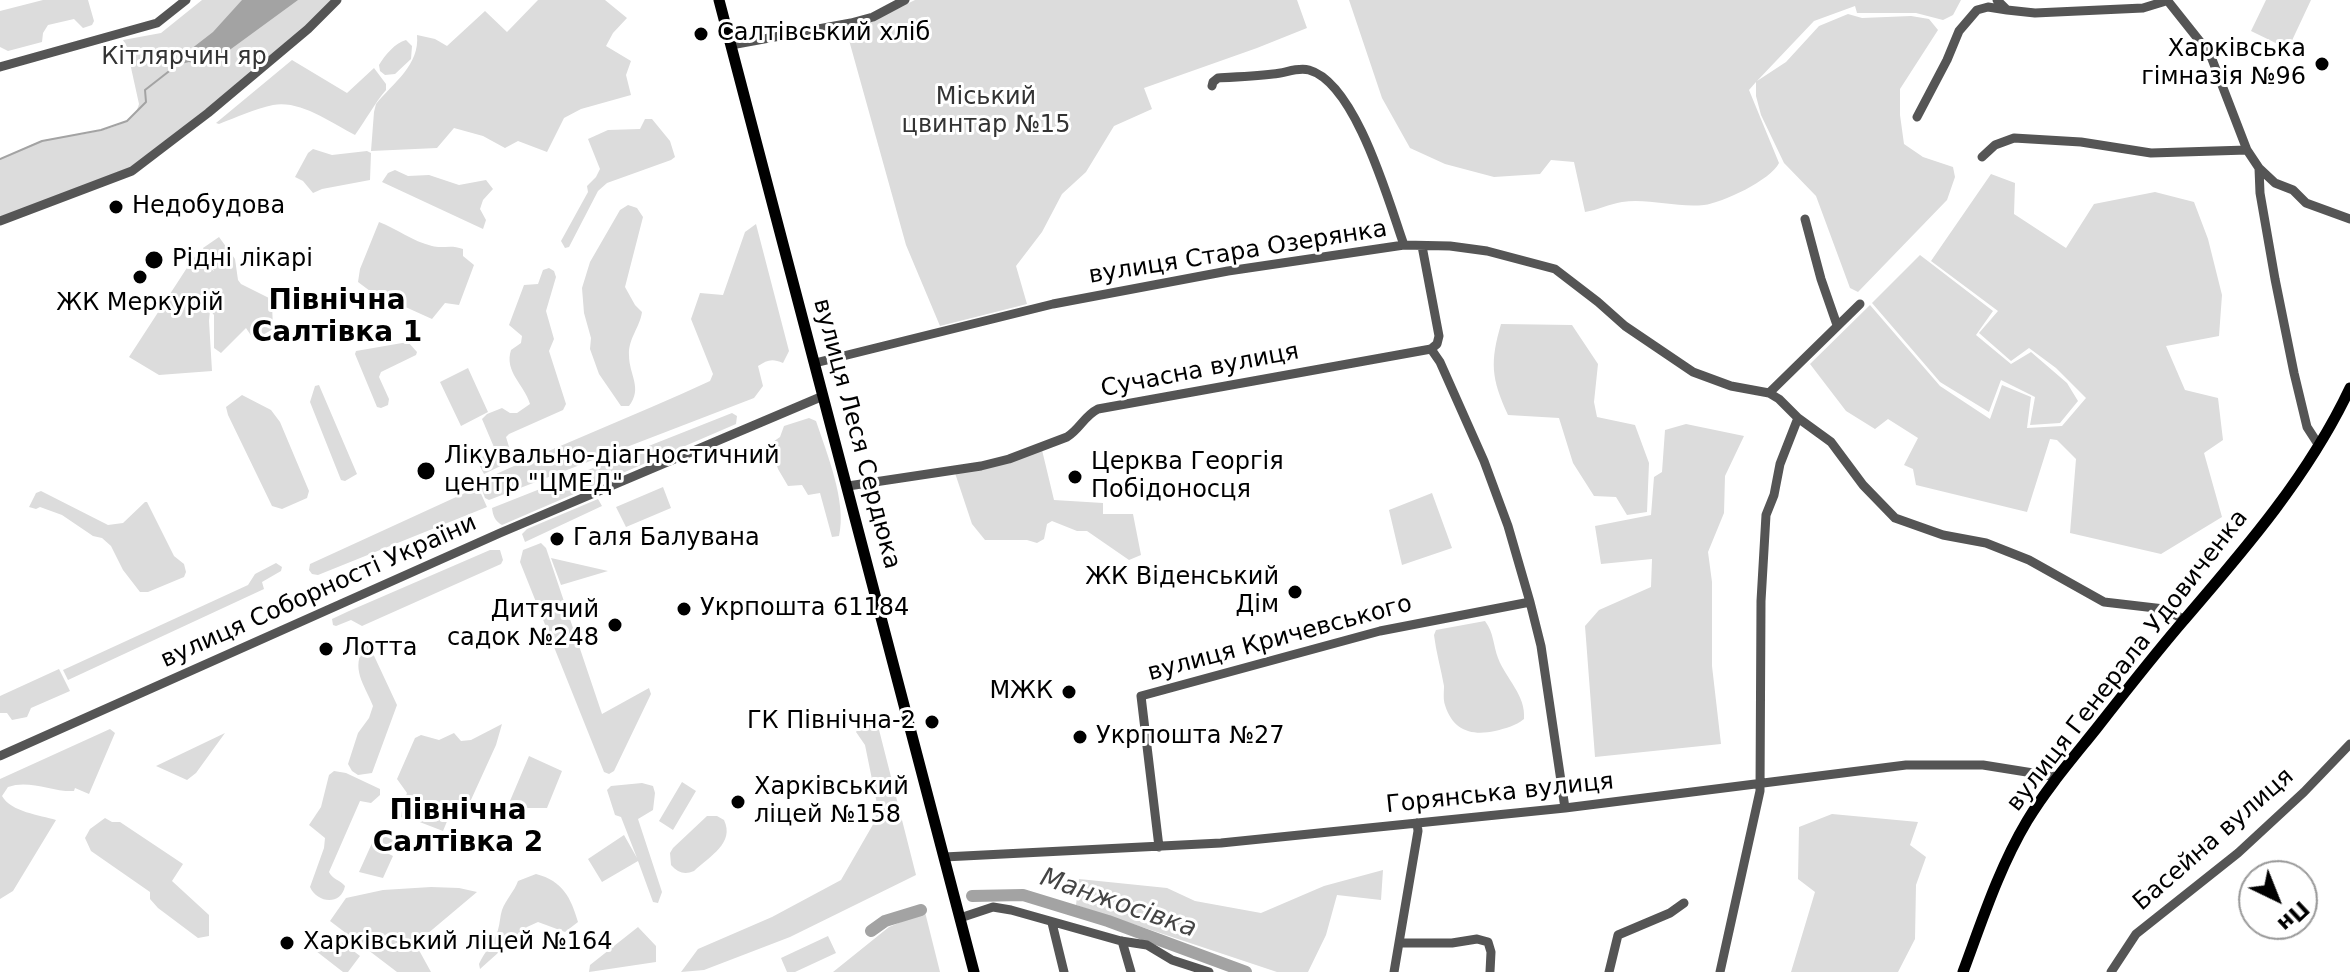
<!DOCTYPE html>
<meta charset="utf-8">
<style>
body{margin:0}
#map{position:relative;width:2350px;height:972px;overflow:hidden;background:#fff;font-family:"DejaVu Sans",sans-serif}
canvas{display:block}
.north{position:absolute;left:2238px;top:860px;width:80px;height:80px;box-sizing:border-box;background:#fff;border:2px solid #999;border-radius:50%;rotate:137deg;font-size:22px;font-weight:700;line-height:32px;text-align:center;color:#000}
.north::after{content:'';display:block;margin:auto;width:28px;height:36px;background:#000;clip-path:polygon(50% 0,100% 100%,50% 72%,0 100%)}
</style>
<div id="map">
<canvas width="2350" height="972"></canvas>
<div class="north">Пн</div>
</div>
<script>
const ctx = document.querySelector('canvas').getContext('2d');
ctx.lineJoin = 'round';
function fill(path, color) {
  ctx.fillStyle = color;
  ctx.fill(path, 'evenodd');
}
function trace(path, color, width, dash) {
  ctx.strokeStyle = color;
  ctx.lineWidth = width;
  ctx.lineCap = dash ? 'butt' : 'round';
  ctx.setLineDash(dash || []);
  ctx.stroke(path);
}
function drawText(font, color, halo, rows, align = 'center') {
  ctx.font = font + ' "DejaVu Sans",sans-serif';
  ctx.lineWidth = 6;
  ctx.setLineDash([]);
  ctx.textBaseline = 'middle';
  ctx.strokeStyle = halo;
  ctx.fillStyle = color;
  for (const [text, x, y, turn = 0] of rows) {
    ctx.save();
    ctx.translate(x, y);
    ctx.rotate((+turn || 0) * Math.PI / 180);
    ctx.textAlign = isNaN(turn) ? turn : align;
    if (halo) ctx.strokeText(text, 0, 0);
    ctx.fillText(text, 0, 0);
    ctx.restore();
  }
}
fill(new Path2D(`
 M43,0H88L94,21L92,25L83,28L74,19L48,25L43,33L42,42L8,51L0,47V11Z
 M202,0H337L132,171L0,221V159C14,153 27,146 41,141C66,134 132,135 139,104L128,54L130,52L123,40L161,33Z
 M538,0H605L627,18L613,33L606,46L631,61L626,75L631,95L581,109L564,118L547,152L518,141L505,148L483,136L454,128L437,148L371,151L374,112L376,104C393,83 420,65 417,35L435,39L447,46L485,11L507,32Z
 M915,0H1297L1307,28L1257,48L1144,88L1152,109L1114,126L1086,172L1062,194L1042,232L1016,266L1027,304L940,326L906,245L847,33Z
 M1349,0H1961L1953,15L1943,20L1916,13H1857L1855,6L1814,21L1757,81L1786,62L1819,26L1848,14L1862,18L1911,16L1929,19L1938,30L1900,89V115L1904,144L1923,157L1953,167L1955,177L1947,200L1858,292L1850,288L1816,196L1784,163L1761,115L1756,96V82L1749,90L1779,163C1771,180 1722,203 1704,205C1677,208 1648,198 1622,202C1609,204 1598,210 1585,212L1574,162L1551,160L1540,174L1494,177L1445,164L1410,148L1382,98Z
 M2266,0H2311L2288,49L2251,31Z
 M406,40L412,46L411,59L395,74L385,75L380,71L379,65C385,55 395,43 406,40Z
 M292,60L347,93L374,68L386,84V90C374,104 366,120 355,135C331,123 301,100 273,105C254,109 237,117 219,124L216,123Z
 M645,119H652L670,141L675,157L671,160L607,183L598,191L569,247L565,248L561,241L588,192L587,186L596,177L600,169L588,139L608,130L640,129Z
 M313,149L332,155L367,151L371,153L370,180L322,189L313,193L303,181L295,177L308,153Z
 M395,170L408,176L429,175L459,185L486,180L493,189L483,200L480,209L486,220L483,229L382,182L388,173Z
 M1991,174L2015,183L2014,214L2066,248L2094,204L2155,192L2194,202L2208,239L2222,295L2219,336L2166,346L2185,390L2218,398L2223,440L2204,453L2222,517L2161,554L2070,533L2076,459L2057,440L2050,439L2027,512L1916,485L1913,469L1904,465L1918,438L1888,419L1875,429L1846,411L1810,364L1870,305L1940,386L1990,419L2002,385L2031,397L2027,428L2062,426L2086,398L2056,368L2029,348L2011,361L1979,333L1998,311L1931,261Z
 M628,205L637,208L643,217L625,287L635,305L642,312C640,327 628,339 629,355C629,375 643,388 629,406H621L599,374L590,349L591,338L584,313L582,288L590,262L620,210Z
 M379,222C397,229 412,241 432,246C443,249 450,244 463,249V256L474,265L459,305L445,303L432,319L370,291L358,282L360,269Z
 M756,224L789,351L783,363C772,358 767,360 758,366L763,386L754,398L489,500L485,498L480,485L481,481C557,446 634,416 710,381L713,374L691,319L700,293L723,295L745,232Z
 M219,237L235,259L238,280L241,284L269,298L272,304L273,329L254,340L246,328L221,353L214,348V315L210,310L209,321L212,371L159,375L129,357L194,257L214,271L203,248Z
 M1920,255L1993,311L1976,335L2011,364L2031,352L2067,383L2078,401L2060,423L2030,425L2035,397L2001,380L1989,412L1940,382L1872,303Z
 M549,268L554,271L556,277L546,311L554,339L549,351L566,404L563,410L509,434L506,437L513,460L484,474L476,459L496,452L482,419L487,414L502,408L510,413H517L530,404C524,384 504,372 511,350L521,343L522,336L509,325L524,285L538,284L543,270Z
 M1501,324L1572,325L1598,364L1594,402L1597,417L1635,425L1649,463L1647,512L1627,515L1616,497L1594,496L1573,463L1559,418L1508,415C1491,378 1490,362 1501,324Z
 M408,342L417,352L416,355L381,372L379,377L389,399L388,405L381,408L377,407L355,354L356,351Z
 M468,368L488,412L461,426L440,382Z
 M319,385L357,474L345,481L341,480L310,402L315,386Z
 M242,395L271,410L280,422L309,491L307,498L282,509L272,506L228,415L226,407Z
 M732,413L737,416L736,424L502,525C495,521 493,516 492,508Z
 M809,418L816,421C827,454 847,502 839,536L832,537L820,493L808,495L802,485L788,486L778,469L770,444L780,437L784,426Z
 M1686,424L1744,436L1725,476L1724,513L1708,552L1712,582V666L1721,744L1595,757L1585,626L1599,610L1651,587L1652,559L1601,564L1595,526L1651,515L1654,477L1662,472L1665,430Z
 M1042,450L1054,500L1103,503V514H1133L1141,555L1129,560L1087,531H1077L1052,521L1047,524L1044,539L1037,543L1027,540H985L972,524L955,473Z
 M478,487L487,507L318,575L312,574L309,570L310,564Z
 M663,487L671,508L626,527L616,507Z
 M41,491L108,525L123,523L145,502H147L174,556L184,564L186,572L184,577L148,592H140L123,570L111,546L102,538L93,536L62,515L40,507L36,509L29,507L36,493Z
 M1432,493L1452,548L1402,565L1389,510Z
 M598,499L602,506L525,542L522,534L527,529Z
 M541,543L546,548L602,714L649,688L651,694L614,771L609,774L604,772L520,562L523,550Z
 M490,550H500L503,560L501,564L362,626L351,620L336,626L333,625L332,619L349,611Z
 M551,558L608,571L561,585Z
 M276,563L282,567L281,571L262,582L264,589L68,680L63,670L248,585L255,574Z
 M1485,621C1494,633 1493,645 1498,658C1506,679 1526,695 1524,719C1515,726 1507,728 1495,731C1472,736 1453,731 1445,705C1443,699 1444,692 1444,686C1441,669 1436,652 1434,635L1436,630Z
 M365,645H369L397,705L372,773L358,775L352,771L348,764L358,733L369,718L373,706C364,683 350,669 365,645Z
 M59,669L70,691L31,708L27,717L12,720L7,713H0V696Z
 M875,714L916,875L790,937L704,970L681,972L698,949L772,917L841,880L875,821L877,804L865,745L856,732L864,719Z
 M502,724L496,745L465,813L460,819L421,808L448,819L443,831L417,821L421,809L411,821L401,817L403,804L407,793L397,779L415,738L421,735L439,740L454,733L461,741L471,740Z
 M110,729L115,733L89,794L75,788L74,791C52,792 29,779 8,787L2,796C11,812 40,815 56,820L13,891L0,899V779Z
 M225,733L196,773L187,780L156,766Z
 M529,756L562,771L547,808H507Z
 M334,771L346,773L380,789V795L371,803L360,801L329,872C332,879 340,880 345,886C341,906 317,903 310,887L324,848L325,838L309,825L321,807L329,775Z
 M682,782L696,791L673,830L659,821Z
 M642,783L653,786L655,793L653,810L638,819L662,892L658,903L653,902L638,861L602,882L588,859L624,835L637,858L621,817L615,815L607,790L611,786Z
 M1832,814L1918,822L1910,845L1926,857L1916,885L1915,939L1898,972H1791L1815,892L1798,879L1799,827Z
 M707,816H717L724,820C735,843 710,856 694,871C685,875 678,873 671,865L670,853L673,848Z
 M105,818L112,822H120L183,864L172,881L209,915V936L198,938L158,908L150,899V892L91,851L85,838L90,829Z
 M377,832L393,840L387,853L393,856L383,878L359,872Z
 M1383,870L1381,900L1337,895L1326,935L1308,972H1277L1076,905L1079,879L1167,888L1195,901L1261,913L1324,886Z
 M536,874C563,881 571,898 578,922L565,932L538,922L527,927L480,969L479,964C484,952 494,943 498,930C500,923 500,916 502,910C506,899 514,892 518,881Z
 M431,887L459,888L477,892L414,945L420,952L431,972H397L330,921L346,898L383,890Z
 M925,912L940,972H833L889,927Z
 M638,927L656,946V962L589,972L590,965Z
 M330,933L360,956L348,972H343L316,951Z
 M828,936L836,953L795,972H787L781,958Z`), '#dcdcdc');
fill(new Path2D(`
 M242,0H298L220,57L198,65L189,62L177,65L182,56L213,32Z`), '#a3a3a3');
trace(new Path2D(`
 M0,159L42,141L101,130L127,121L146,102L145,90L177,65`), '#a3a3a3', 2);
trace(new Path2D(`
 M972,896L1023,895L1108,921L1246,972
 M871,931L885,921L921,910`), '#a3a3a3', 12);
trace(new Path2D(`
 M1997,0L2007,10L2035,13L2143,8L2166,1
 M2167,0L2210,54L2247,150L2259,168L2260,193L2275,279L2294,373L2307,427L2318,444
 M731,45L851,23L873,17L905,0
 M0,67L157,23L186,0
 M1212,86L1213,82L1218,78C1236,77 1255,76 1273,74C1286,73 1297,67 1309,70C1356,83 1389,203 1404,245
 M1917,117L1947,60L1959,31L1977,10L1988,7L2007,10
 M1982,157L1995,145L2014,138L2081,142L2151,153L2247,150
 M2259,168L2275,183L2293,190L2306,203L2350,219
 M1805,219L1821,279L1837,325
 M0,221L132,171L208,113L308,29L337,0
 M1422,246L1439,336L1437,344L1431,349
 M1431,349L1440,362L1484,461L1508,526L1530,602L1541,646L1565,808
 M815,363L1053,304L1228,271L1404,245L1450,246L1487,251L1555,269L1598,302L1625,326L1693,372L1731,386L1769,393L1779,399L1798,418L1831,442L1863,485L1895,518L1943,535L1986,543L2029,560L2104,602L2164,609L2185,620
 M1769,393L1860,304
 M848,486L981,466L1009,459L1067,437C1080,429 1084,416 1098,409L1431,349
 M0,756L500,533L823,396
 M1159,847L1141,696L1380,631L1530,602
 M944,857L1221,843L1565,808L1906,765H1983L2058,777
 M960,918L993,907L1011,910L1121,941L1147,945L1172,960L1209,972
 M1052,923L1064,972
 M1122,941L1131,972
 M1399,943H1452L1477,939L1488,942L1491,952L1490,972
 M1394,972L1418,831L1417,823
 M1609,972L1618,935L1670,913L1684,903
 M1720,972L1760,791L1761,601L1766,515L1774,495L1780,464L1798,418
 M2111,972L2136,934L2238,853L2304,792L2350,744`), '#555', 9);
trace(new Path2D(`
 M719,0L974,972
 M1963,972C1982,921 1999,868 2027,821C2047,788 2072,759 2096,729C2125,692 2154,655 2184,620C2246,548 2309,475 2350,388`), '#000', 11);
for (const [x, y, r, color] of [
 [701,34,8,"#000"],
 [2322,64,8,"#000"],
 [116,207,8,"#000"],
 [154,260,10,"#000"],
 [140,277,8,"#000"],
 [426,471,10,"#000"],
 [1075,477,8,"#000"],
 [557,539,8,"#000"],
 [1295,592,8,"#000"],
 [684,609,8,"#000"],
 [615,625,8,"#000"],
 [326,649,8,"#000"],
 [1069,692,8,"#000"],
 [932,722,8,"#000"],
 [1080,737,8,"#000"],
 [738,802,8,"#000"],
 [287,943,8,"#000"]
]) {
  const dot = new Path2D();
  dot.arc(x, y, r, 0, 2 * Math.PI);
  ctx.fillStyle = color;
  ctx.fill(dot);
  trace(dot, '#fff', 3);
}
drawText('24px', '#000', '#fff', [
 ["Салтівський хліб",717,34],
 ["Харківська",2306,50,"right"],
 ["гімназія №96",2306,78,"right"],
 ["Недобудова",132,207],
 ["Рідні лікарі",172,260],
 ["ЖК Меркурій",140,304,"center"],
 ["Лікувально-діагностичний",444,457],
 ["центр \"ЦМЕД\"",444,485],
 ["Церква Георгія",1091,463],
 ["Побідоносця",1091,491],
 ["Галя Балувана",573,539],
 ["ЖК Віденський",1279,578,"right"],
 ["Дім",1279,606,"right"],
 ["Укрпошта 61184",700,609],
 ["Дитячий",599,611,"right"],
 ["садок №248",599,639,"right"],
 ["Лотта",342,649],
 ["МЖК",1053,692,"right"],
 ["ГК Північна-2",916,722,"right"],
 ["Укрпошта №27",1096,737],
 ["Харківський",754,788],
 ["ліцей №158",754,816],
 ["Харківський ліцей №164",303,943]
], 'left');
drawText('24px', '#333', '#fff', [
 ["Кітлярчин яр",184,58],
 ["Міський",986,98],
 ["цвинтар №15",986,126]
]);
drawText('24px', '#000', '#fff', [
 ["вулиця Стара Озерянка",1238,253,-9],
 ["Сучасна вулиця",1200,371,-11],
 ["вулиця Леся Сердюка",856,434,75],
 ["вулиця Соборності України",319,592,-24],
 ["вулиця Кричевського",1280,639,-15],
 ["вулиця Генерала Удовиченка",2128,661,-52],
 ["Горянська вулиця",1500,794,-6],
 ["Басейна вулиця",2214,840,-41]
]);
drawText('italic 26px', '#444', '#fff', [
 ["Манжосівка",1118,904,19]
]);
drawText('bold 28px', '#000', '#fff', [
 ["Північна",337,302],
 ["Салтівка 1",337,334],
 ["Північна",458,812],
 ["Салтівка 2",458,844]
]);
</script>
